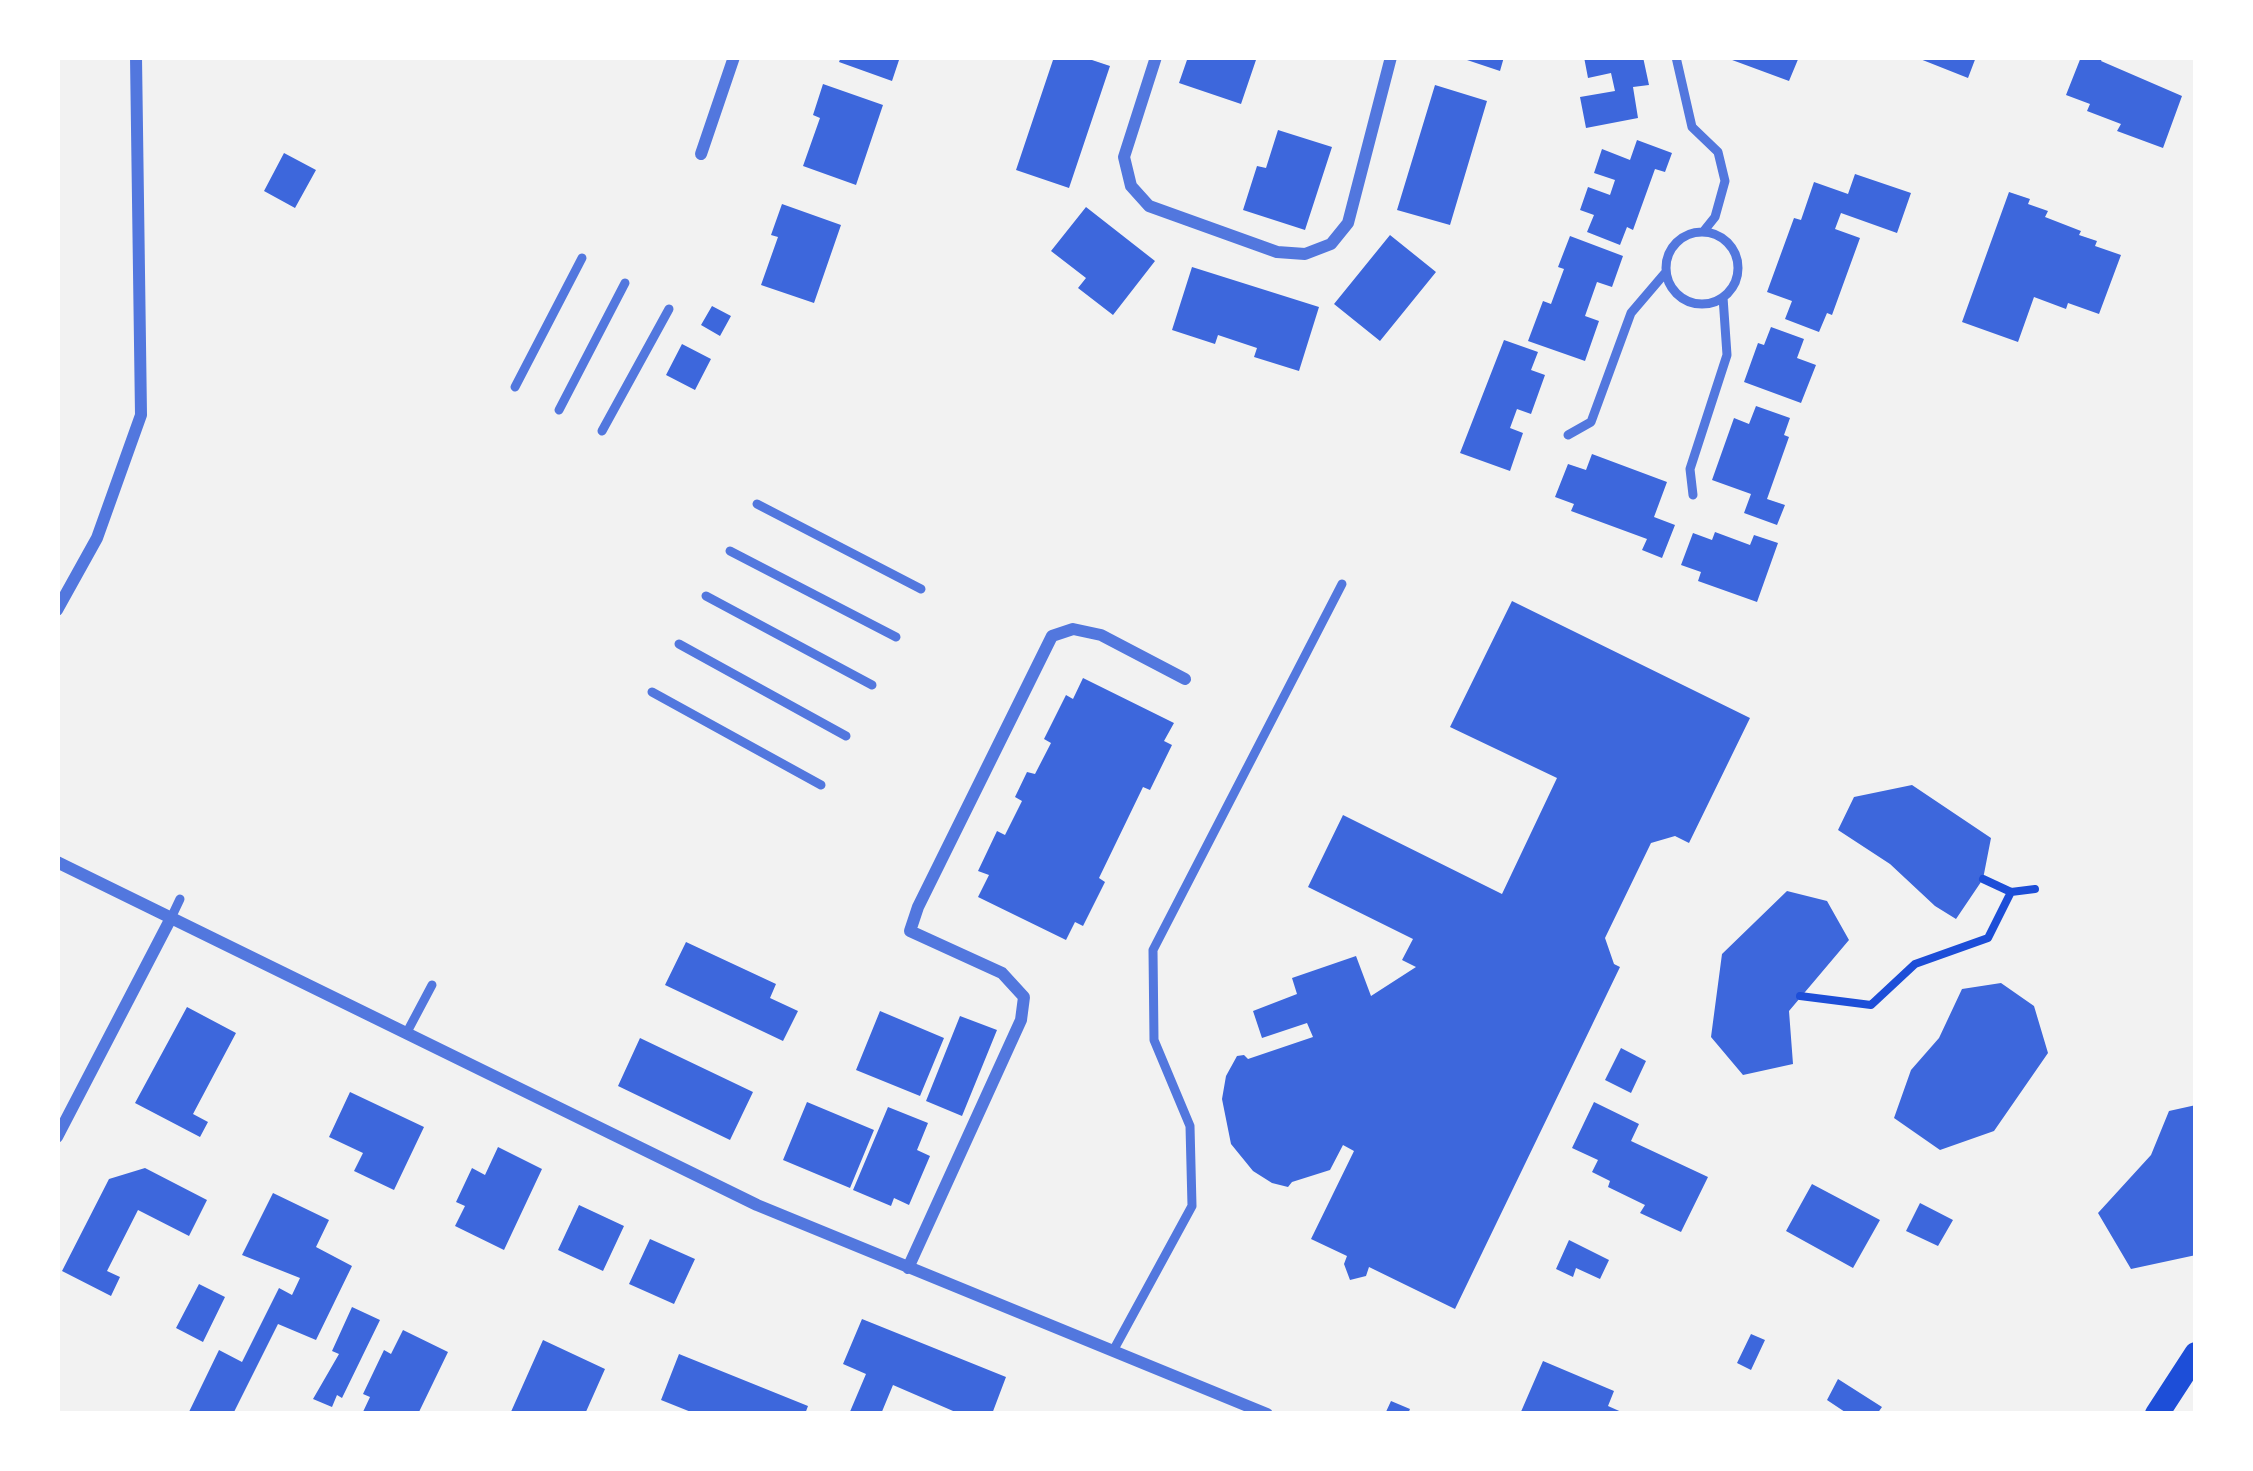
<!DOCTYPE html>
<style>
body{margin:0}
#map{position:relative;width:2253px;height:1471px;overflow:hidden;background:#f2f2f2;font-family:Bitter,serif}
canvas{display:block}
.frame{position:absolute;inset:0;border:60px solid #fff;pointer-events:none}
</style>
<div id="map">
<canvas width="2253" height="1471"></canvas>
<div class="frame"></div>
</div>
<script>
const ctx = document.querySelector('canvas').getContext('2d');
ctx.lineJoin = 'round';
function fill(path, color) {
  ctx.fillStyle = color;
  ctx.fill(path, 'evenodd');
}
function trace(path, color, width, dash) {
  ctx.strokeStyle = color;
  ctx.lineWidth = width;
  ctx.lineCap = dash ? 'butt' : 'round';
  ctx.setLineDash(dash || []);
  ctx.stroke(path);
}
fill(new Path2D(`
 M841,57H900L892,81L839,62Z
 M1054,57H1083L1110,66L1069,188L1016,170Z
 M1188,57H1257L1241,104L1179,83Z
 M1458,57H1504L1500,71Z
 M1584,57H1643L1649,85L1633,87L1638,118L1586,128L1580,97L1615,91L1611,73L1588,78Z
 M1724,57H1799L1789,81Z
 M1915,57H1976L1968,78Z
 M2081,57H2103L2101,61L2182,96L2163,148L2117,131L2121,124L2087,111L2090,104L2066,95Z
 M823,84L883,105L856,185L803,166L820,118L813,115Z
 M1435,85L1487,101L1450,225L1397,210Z
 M1278,130L1332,147L1305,230L1243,210L1257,166L1266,168Z
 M1637,140L1672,153L1665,172L1655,169L1633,230L1627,227L1620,245L1587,232L1594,215L1580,210L1588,187L1610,195L1615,180L1594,173L1602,149L1630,160Z
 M284,153L316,170L295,208L264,191Z
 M1855,174L1911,193L1897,233L1841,213L1835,229L1860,238L1832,315L1827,313L1819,332L1785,319L1792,301L1767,292L1794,218L1801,220L1814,182L1848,194Z
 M2009,192L2030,199L2028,204L2048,211L2045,217L2081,231L2079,235L2097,241L2095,246L2121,255L2099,314L2068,303L2066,309L2034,297L2018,342L1962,322Z
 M782,204L841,225L814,303L761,285L778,237L771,235Z
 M1086,207L1155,261L1113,315L1078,288L1086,278L1051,251Z
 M1390,235L1436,272L1380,341L1334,304Z
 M1570,236L1623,256L1612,287L1597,282L1585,316L1599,321L1585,361L1528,341L1543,301L1551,304L1564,269L1558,267Z
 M1192,267L1319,307L1299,371L1254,357L1257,348L1218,335L1215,344L1172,330Z
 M712,306L731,316L720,336L701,325Z
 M1771,327L1804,339L1797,358L1816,365L1801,403L1744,382L1758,343L1764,345Z
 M1504,340L1538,352L1531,370L1545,375L1531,414L1517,409L1510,428L1523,433L1510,471L1460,453Z
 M682,344L711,359L695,390L666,375Z
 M1756,406L1790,418L1784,435L1789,437L1767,499L1785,505L1777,525L1744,513L1751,494L1712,480L1734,418L1749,424Z
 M1592,454L1667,482L1654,517L1675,525L1662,558L1642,550L1647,539L1571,511L1574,504L1555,497L1568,464L1586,470Z
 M1715,532L1750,545L1754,535L1778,543L1757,602L1698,581L1701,572L1681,565L1693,533L1712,540Z
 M1512,601L1750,718L1689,843L1675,836L1651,843L1605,938L1614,964L1620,967L1455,1309L1369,1267L1366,1276L1350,1280L1344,1264L1347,1256L1311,1239L1354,1151L1343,1145L1330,1170L1292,1182L1288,1187L1272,1183L1253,1171L1231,1144L1222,1099L1226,1076L1237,1056L1244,1055L1248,1059L1313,1037L1307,1023L1262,1038L1253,1011L1297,994L1292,978L1356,956L1371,996L1416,967L1402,960L1413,939L1308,887L1343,815L1502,894L1557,778L1450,727Z
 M1083,678L1174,723L1164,741L1172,745L1150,790L1143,787L1099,878L1105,882L1083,926L1075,922L1066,940L978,897L989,875L978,871L997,831L1005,835L1022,801L1015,797L1027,772L1035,774L1051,743L1044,739L1066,695L1073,699Z
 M1912,785L1991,838L1983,879L1956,919L1935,906L1890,864L1838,830L1854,797Z
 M1787,891L1827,901L1849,940L1789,1011L1793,1064L1743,1075L1711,1037L1722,954Z
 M686,942L776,984L770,998L798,1011L783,1041L665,985Z
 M2001,983L2034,1006L2048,1053L1994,1131L1940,1150L1894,1118L1911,1070L1939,1038L1962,989Z
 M187,1007L236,1033L193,1114L208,1122L200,1137L135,1103Z
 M880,1011L944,1038L920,1096L856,1070Z
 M960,1016L997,1030L962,1116L926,1101Z
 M640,1038L753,1092L730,1140L618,1086Z
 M1621,1048L1646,1061L1631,1093L1605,1080Z
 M350,1092L424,1127L394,1190L354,1171L363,1153L329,1137Z
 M807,1102L874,1130L850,1188L783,1160Z
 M1594,1102L1639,1124L1631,1141L1708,1177L1681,1232L1640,1213L1645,1205L1608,1187L1610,1181L1592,1172L1598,1160L1572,1148Z
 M2196,1105V1255L2131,1269L2098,1213L2151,1155L2169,1111Z
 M888,1107L928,1123L917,1150L930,1156L909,1205L894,1198L891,1206L853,1190Z
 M498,1147L542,1169L504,1250L455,1226L465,1206L456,1202L472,1168L485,1175Z
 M145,1168L207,1200L189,1236L138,1210L107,1271L120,1277L111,1296L62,1271L109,1179Z
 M1812,1184L1880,1220L1853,1268L1786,1231Z
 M273,1193L329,1220L316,1247L352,1266L316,1340L278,1324L233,1414H188L219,1350L242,1362L279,1288L292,1295L300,1278L242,1255Z
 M1920,1203L1953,1220L1938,1246L1906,1231Z
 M579,1205L624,1226L603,1271L558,1250Z
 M650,1239L695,1259L674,1304L629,1284Z
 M1569,1240L1609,1260L1600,1279L1576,1268L1573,1277L1556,1269Z
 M199,1284L225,1297L203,1342L176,1328Z
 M352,1307L380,1320L342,1398L337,1395L332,1407L313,1399L339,1354L332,1351Z
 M862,1319L1006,1377L992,1414H960L893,1385L881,1414H849L866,1374L843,1364Z
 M403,1330L448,1352L418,1414H362L370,1397L363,1394L384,1350L391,1354Z
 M1751,1334L1765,1340L1751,1370L1737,1363Z
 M543,1340L605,1369L585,1414H510Z
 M679,1354L808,1406L805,1414H696L661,1400Z
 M1543,1361L1614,1391L1608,1406L1626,1414H1520Z
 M1838,1379L1882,1407L1877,1414H1848L1827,1400Z
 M1391,1401L1410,1409L1408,1414H1385Z`), '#3d67dc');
trace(new Path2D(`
 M1983,879L2011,892
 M1800,996L1871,1005L1915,964L1988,938L2011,892L2035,889`), '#1d4ed8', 8);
trace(new Path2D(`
 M1676,57L1692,127L1718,152L1725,181L1715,217L1703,232
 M1666 268a36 36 0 1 1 72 0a36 36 0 1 1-72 0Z
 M515,387L582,258
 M559,410L625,283
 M602,431L669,309
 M1568,435L1591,422L1631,313L1666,272
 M1693,495L1690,469L1727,355L1723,297
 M757,504L921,589
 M730,551L896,637
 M706,596L872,685
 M679,644L846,736
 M652,692L821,785
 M171,918L180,899
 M406,1034L432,985
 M1113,1351L1192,1206L1190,1126L1154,1040L1153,950L1342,584`), '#5277de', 9);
trace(new Path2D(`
 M1156,57L1124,157L1131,186L1149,206L1277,252L1305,254L1331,244L1348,223L1391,57
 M701,154L734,57
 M57,610L97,538L141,415L136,57
 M57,862L757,1205L1267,1414
 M57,1137L171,918
 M908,1268L1021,1020L1024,997L1002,973L910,931L918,907L1052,636L1073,629L1101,635L1185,679`), '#5277de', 12);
trace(new Path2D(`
 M2157,1414L2196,1354`), '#1d4ed8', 24);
</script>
